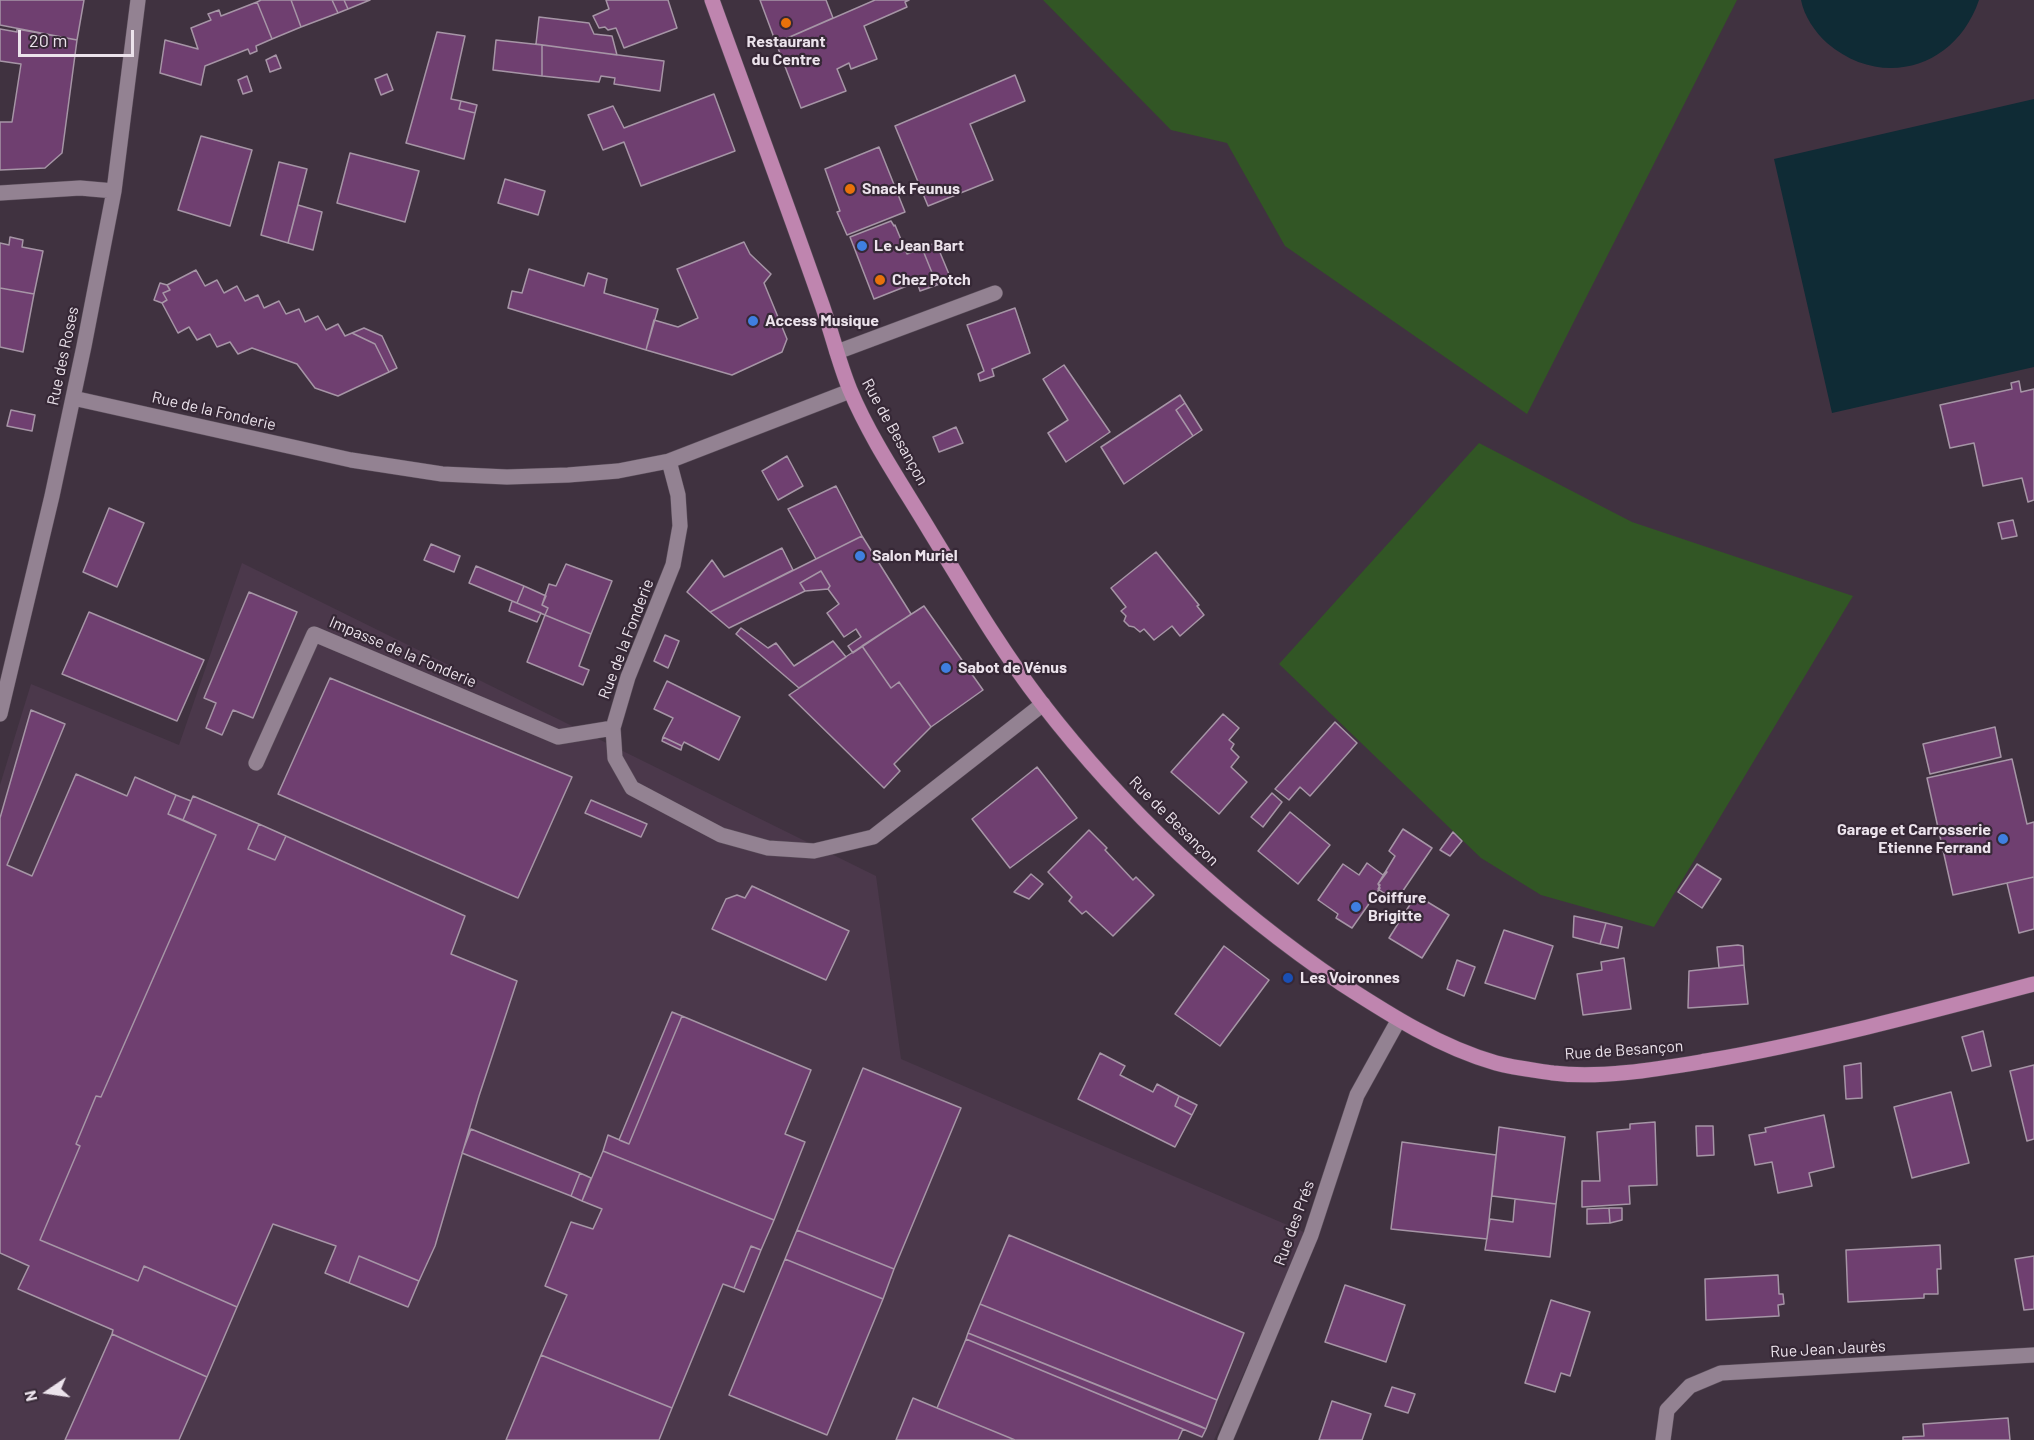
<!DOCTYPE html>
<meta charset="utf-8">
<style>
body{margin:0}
#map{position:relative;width:2034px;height:1440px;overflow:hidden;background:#403240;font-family:Barlow,sans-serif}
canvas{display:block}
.north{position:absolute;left:18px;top:1362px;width:60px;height:60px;-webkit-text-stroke:4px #362836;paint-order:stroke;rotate:257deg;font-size:16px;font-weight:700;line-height:24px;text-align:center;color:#ece3ec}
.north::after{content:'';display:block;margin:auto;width:21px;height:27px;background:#ece3ec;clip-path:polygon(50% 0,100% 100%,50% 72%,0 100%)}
.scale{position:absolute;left:18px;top:30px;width:116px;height:27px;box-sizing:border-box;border:3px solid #ece3ec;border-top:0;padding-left:8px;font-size:18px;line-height:21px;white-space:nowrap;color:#ece3ec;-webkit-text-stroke:4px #362836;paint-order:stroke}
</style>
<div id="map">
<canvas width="2034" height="1440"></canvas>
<div class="north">N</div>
<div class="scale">20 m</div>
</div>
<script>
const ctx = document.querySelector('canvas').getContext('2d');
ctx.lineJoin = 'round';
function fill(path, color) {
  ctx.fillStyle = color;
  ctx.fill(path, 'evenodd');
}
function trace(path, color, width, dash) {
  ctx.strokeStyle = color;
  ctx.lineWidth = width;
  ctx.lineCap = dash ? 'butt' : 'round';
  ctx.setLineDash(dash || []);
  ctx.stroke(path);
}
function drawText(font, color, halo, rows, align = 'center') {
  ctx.font = font + ' Barlow,sans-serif';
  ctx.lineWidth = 4.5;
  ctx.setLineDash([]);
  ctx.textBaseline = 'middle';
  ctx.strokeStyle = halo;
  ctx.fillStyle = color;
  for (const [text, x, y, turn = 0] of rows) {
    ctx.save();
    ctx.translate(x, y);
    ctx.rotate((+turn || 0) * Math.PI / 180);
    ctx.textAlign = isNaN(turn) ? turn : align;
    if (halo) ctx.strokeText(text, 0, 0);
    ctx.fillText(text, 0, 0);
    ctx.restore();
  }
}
fill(new Path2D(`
 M242,563L876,876L901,1059L1306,1233L1214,1440H0V785L31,684L179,745Z`), '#4b384b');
fill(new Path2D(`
 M1043,0H1737L1527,414L1285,246L1227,143L1171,130Z
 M1479,443L1632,522L1853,596L1654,927L1541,895L1481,858L1279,664Z`), '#325625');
fill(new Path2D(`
 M1801,0H1979C1956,68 1882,90 1827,43C1815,32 1804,16 1801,0Z
 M2034,99V367L1832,413L1774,159Z`), '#0f2b35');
const building = new Path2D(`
 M0,0H84L77,40L0,25Z
 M261,0H291L301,27L272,39L257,2Z
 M291,0H332L338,13L301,27Z
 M332,0H344L348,9L338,13Z
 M344,0H370L348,9Z
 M606,0H668L677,28L624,48L616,28L608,30L605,27L599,28L593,16L609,9Z
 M760,0H826L833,18L776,43Z
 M875,0H909L905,2L907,7L864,26L877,59L851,69L849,63L837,69L846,91L801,108L776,43Z
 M257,2L272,39L256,46L257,51L250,54L248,49L205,66L201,85L160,73L165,40L198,49L191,28L211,20L208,14L219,10L221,16Z
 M539,17L589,23L594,34L612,36L617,55L536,44Z
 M0,29L17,32V29L77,40L62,153L45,168L0,170V122H12L21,64L0,61Z
 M437,32L465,36L451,99L461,101L459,109L475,113L464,159L406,143Z
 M496,40L542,45V76L493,70Z
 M542,45L664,61L660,91L614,84L615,78L601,76L599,82L542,76Z
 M276,55L281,68L270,72L266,60Z
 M387,74L393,90L381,95L375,79Z
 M1015,75L1025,101L970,124L993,180L928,206L895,126Z
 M247,76L252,91L243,94L238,80Z
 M714,94L735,151L641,186L624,142L603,150L588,115L613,106L624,128Z
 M461,101L477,105L475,113L459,109Z
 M201,136L252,150L230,226L178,210Z
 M879,147L905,212L847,235L837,212L840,211L825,169Z
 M350,153L419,171L405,222L337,203Z
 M279,162L307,169L288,243L261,235Z
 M505,179L545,191L538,215L498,203Z
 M298,205L322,212L313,250L288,243Z
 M891,221L894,226L895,225L907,254L922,248L937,285L920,291L917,282L874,299L850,237Z
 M10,237L23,240L22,247L43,251L34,294L0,288V243L9,245Z
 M744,242L750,254L771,274L764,283L787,339L782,352L732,375L646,350L654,320L678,327L698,318L677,269Z
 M936,243L951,279L937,285L922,248Z
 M529,269L584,286L588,273L607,279L604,293L658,309L646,350L508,308L512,291L522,293Z
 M196,270L205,286L217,280L224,293L237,286L245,301L258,295L264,308L279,301L286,314L299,309L305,322L318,316L326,330L338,324L345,336L352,333L375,344L389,372L338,396L315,388L297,364L252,348L238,354L230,342L217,347L210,334L197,340L189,327L178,333L162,303L167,300L163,293L170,290L167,285Z
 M160,283L167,285L170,290L163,293L167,300L162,303L154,300Z
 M0,288L34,294L23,352L0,347Z
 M1015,308L1030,353L992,369L994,376L980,381L978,374L984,371L967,325Z
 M364,328L382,336L397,368L389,372L375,344L352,333Z
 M1064,365L1110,432L1066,462L1048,433L1068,420L1043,379Z
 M2019,381L2021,392L2034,389V500L2028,502L2022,478L1983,486L1974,443L1950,448L1940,405L2012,389L2011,383Z
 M1180,395L1185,403L1176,410L1193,436L1124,484L1101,447Z
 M1185,403L1202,430L1193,436L1176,410Z
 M11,410L35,415L32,431L7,426Z
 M956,427L963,443L939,452L933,437Z
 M787,456L803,486L778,500L762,471Z
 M836,486L862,536L816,559L788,509Z
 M109,508L144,523L117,587L83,572Z
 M2013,520L2017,536L2002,539L1998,523Z
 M862,536L911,614L853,653L848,646L861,637L856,629L844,637L827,613L839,604L828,589L830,586L821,571L800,583L805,591L729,628L710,612Z
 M431,544L460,556L454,572L424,560Z
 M782,548L793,570L710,612L687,592L712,560L724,577Z
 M1156,552L1199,605L1197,606L1204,615L1180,636L1172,626L1154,640L1144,629L1140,632L1134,627L1129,626L1124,621L1126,616L1121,611L1126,607L1111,588Z
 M566,564L612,581L591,634L545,615L548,608L542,605L549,584L556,586Z
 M476,566L524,586L517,603L469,583Z
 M821,571L830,586L828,589L805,591L800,583Z
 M524,586L546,596L542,605L548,608L545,615L517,603Z
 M249,592L297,612L253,718L233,710L222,735L206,728L216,703L204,698Z
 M512,601L541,613L537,622L509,611Z
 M924,606L983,690L931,727L899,682L891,688L862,646Z
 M89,612L204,660L177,721L62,674Z
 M545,615L591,634L579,666L589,670L583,685L527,662Z
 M741,628L768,648L776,643L794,666L833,641L846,657L799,688L736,634Z
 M665,635L679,641L668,668L654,661Z
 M862,646L891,688L899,682L931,727L894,764L900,771L884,788L789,695Z
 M330,678L572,777L518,898L278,794Z
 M667,681L740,717L719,760L684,742L682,746L663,737L673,718L654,709Z
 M31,710L65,724L7,865L32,876L76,774L127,796L135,777L176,795L168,814L216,835L101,1097L96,1096L76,1144L80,1146L40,1240L138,1281L144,1266L237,1307L207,1377L112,1334L113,1330L18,1289L29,1266L0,1253V818Z
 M1223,714L1239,728L1229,740L1234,744L1231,749L1239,757L1231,767L1247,782L1219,814L1171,772Z
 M1335,722L1357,743L1310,796L1300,787L1289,800L1275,789Z
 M1995,727L2001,757L1930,774L1923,744Z
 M663,737L682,746L681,750L662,741Z
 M2012,759L2027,824L2034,822V877L1953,895L1927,778Z
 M1037,767L1077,818L1010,868L972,819Z
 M1272,793L1282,802L1263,827L1251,817Z
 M176,795L191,801L183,820L168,814Z
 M193,796L259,824L248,849L275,860L286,836L465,916L451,954L517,981L479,1096L435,1246L419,1281L359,1256L349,1283L325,1273L336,1246L273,1224L237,1307L144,1266L138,1281L40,1240L80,1146L76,1144L96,1096L101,1097L216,835L183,820Z
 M591,800L647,824L641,837L585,813Z
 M1290,812L1330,845L1298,884L1258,851Z
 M259,824L286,836L275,860L248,849Z
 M1403,829L1432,848L1396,901L1378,889L1380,885L1378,884L1395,856L1389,851Z
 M1089,830L1107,848L1105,850L1133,880L1136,877L1154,895L1113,936L1086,911L1082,914L1069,901L1072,897L1048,872Z
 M1453,832L1462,841L1450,856L1440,850Z
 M1367,863L1383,875L1386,871L1387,872L1378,884L1380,888L1352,928L1336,918L1338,914L1318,900L1343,864L1359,875Z
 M1697,864L1721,879L1702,908L1678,892Z
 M1031,874L1043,884L1029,899L1014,892Z
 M2034,877V929L2019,933L2007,883Z
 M752,886L849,931L826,980L712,929L726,899L737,895L745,898Z
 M1416,895L1449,915L1422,958L1389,938Z
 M1574,916L1606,923L1600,944L1573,937Z
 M1606,923L1622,927L1618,948L1600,944Z
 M1504,930L1553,946L1535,999L1485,983Z
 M1738,945L1743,946L1744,965L1719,968L1717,947Z
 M1224,946L1269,980L1220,1046L1175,1014Z
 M1624,958L1631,1009L1583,1015L1577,974L1602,970L1601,962Z
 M1457,960L1475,967L1464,996L1447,989Z
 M1744,965L1748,1004L1688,1008L1689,971Z
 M672,1012L682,1016L629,1144L619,1140Z
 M682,1016L811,1070L785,1134L805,1142L774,1220L603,1151L608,1135L629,1144Z
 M1983,1031L1991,1066L1972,1071L1962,1037Z
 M1100,1053L1125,1066L1120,1075L1153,1092L1157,1084L1179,1096L1175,1106L1192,1115L1175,1147L1078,1099Z
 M1861,1063L1862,1098L1846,1099L1844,1066Z
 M2034,1065V1139L2027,1141L2010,1071Z
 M863,1068L961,1108L894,1269L797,1230Z
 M1951,1092L1969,1163L1912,1178L1894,1107Z
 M1179,1096L1197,1105L1192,1115L1175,1106Z
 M1824,1115L1834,1167L1809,1173L1812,1186L1778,1193L1772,1162L1755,1165L1749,1135L1766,1132L1765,1128Z
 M1655,1122L1657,1185L1629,1186L1630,1204L1582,1207V1181H1600L1597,1132L1630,1129V1124Z
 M1696,1126H1713L1714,1155L1697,1156Z
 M1499,1127L1565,1137L1556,1204L1492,1196Z
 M471,1129L580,1173L571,1196L462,1153Z
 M1402,1142L1496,1155L1487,1239L1391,1229Z
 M603,1151L774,1220L761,1250L751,1246L734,1288L723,1284L672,1408L541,1355L567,1295L545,1286L571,1222L593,1229L602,1209L582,1201Z
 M580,1173L591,1178L582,1201L571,1196Z
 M1515,1199L1556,1204L1550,1257L1485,1250L1490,1219L1513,1222Z
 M1609,1208L1610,1223L1587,1224V1209Z
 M1609,1208H1622V1220L1610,1223Z
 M797,1230L894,1269L883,1299L785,1259Z
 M1009,1235L1244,1333L1217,1400L980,1304Z
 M1940,1245L1941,1269H1937L1938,1294H1924V1298L1848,1302L1846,1250Z
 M751,1246L761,1250L744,1292L734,1288Z
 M359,1256L419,1281L408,1307L349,1283Z
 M2034,1256V1309L2024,1310L2015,1259Z
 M785,1259L883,1299L827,1435L729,1395Z
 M1778,1275L1779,1294H1783L1784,1304L1778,1305L1779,1316L1706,1320L1705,1279Z
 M1345,1285L1405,1305L1386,1362L1325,1342Z
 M1551,1300L1590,1312L1570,1376L1561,1373L1555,1392L1525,1383Z
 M980,1304L1217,1400L1206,1429L968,1333Z
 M968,1333L1200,1426L1206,1429L1202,1437L966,1339Z
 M112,1334L207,1377L179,1440H65Z
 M966,1339L1183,1429L1178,1440H1015L937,1408Z
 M541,1355L672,1408L659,1440H506Z
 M1392,1387L1415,1394L1408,1413L1385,1406Z
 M913,1398L937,1408L1015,1440H896Z
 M1332,1401L1371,1414L1362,1440H1319Z
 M2008,1418L2010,1440H1903V1437L1924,1436L1923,1424Z`);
fill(building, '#6f3f70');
trace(building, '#a695a6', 1.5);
const minor = new Path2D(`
 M0,193L80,188L114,191
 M837,352L995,293
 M73,398L351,460L442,474L507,477L568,475L618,471L669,461L850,391
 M669,461L678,495L680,526L673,565L628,677L613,728L615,758L632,788L721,835L768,848L814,851L873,837L1043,704
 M0,714L52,496L84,346L114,191L138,0
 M256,763L314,634L558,737L613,728
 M1225,1440L1311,1235L1357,1095L1398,1021
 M1663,1440L1667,1410L1690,1386L1721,1373L2034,1355`);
const major = new Path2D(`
 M712,0C748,100 785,199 820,299C831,329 838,361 850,390C871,440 903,486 931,533C966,590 1000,649 1041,702C1126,812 1227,906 1342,984C1390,1015 1440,1047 1496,1063C1514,1068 1534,1070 1553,1073C1601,1079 1658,1069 1706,1061C1817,1042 1925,1013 2034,984`);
trace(minor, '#5a4e5a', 16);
trace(major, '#5a4e5a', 16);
trace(minor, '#938292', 15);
trace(major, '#bf85af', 15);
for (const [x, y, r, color] of [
 [786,23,6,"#e8710a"],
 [850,189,6,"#e8710a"],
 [862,246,6,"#3f7fe0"],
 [880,280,6,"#e8710a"],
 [753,321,6,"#3f7fe0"],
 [860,556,6,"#3f7fe0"],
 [946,668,6,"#3f7fe0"],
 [2003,839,6,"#3f7fe0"],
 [1356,907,6,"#3f7fe0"],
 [1288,978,6,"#1a4fb4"]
]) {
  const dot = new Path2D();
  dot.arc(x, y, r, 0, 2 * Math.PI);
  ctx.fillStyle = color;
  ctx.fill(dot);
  trace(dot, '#362836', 2);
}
drawText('bold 16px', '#ece3ec', '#362836', [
 ["Restaurant",786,42,"center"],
 ["du Centre",786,60,"center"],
 ["Snack Feunus",862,189],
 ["Le Jean Bart",874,246],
 ["Chez Potch",892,280],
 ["Access Musique",765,321],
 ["Salon Muriel",872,556],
 ["Sabot de Vénus",958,668],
 ["Garage et Carrosserie",1991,830,"right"],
 ["Etienne Ferrand",1991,848,"right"],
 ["Coiffure",1368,898],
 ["Brigitte",1368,916],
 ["Les Voironnes",1300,978]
], 'left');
drawText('16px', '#ece3ec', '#362836', [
 ["Rue des Roses",63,356,-78],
 ["Rue de la Fonderie",214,411,13],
 ["Rue de Besançon",895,432,61],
 ["Rue de la Fonderie",626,639,-69],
 ["Impasse de la Fonderie",403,652,23],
 ["Rue de Besançon",1174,821,45],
 ["Rue de Besançon",1624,1050,-4],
 ["Rue des Prés",1294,1223,-70],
 ["Rue Jean Jaurès",1828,1349,-3]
]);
</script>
